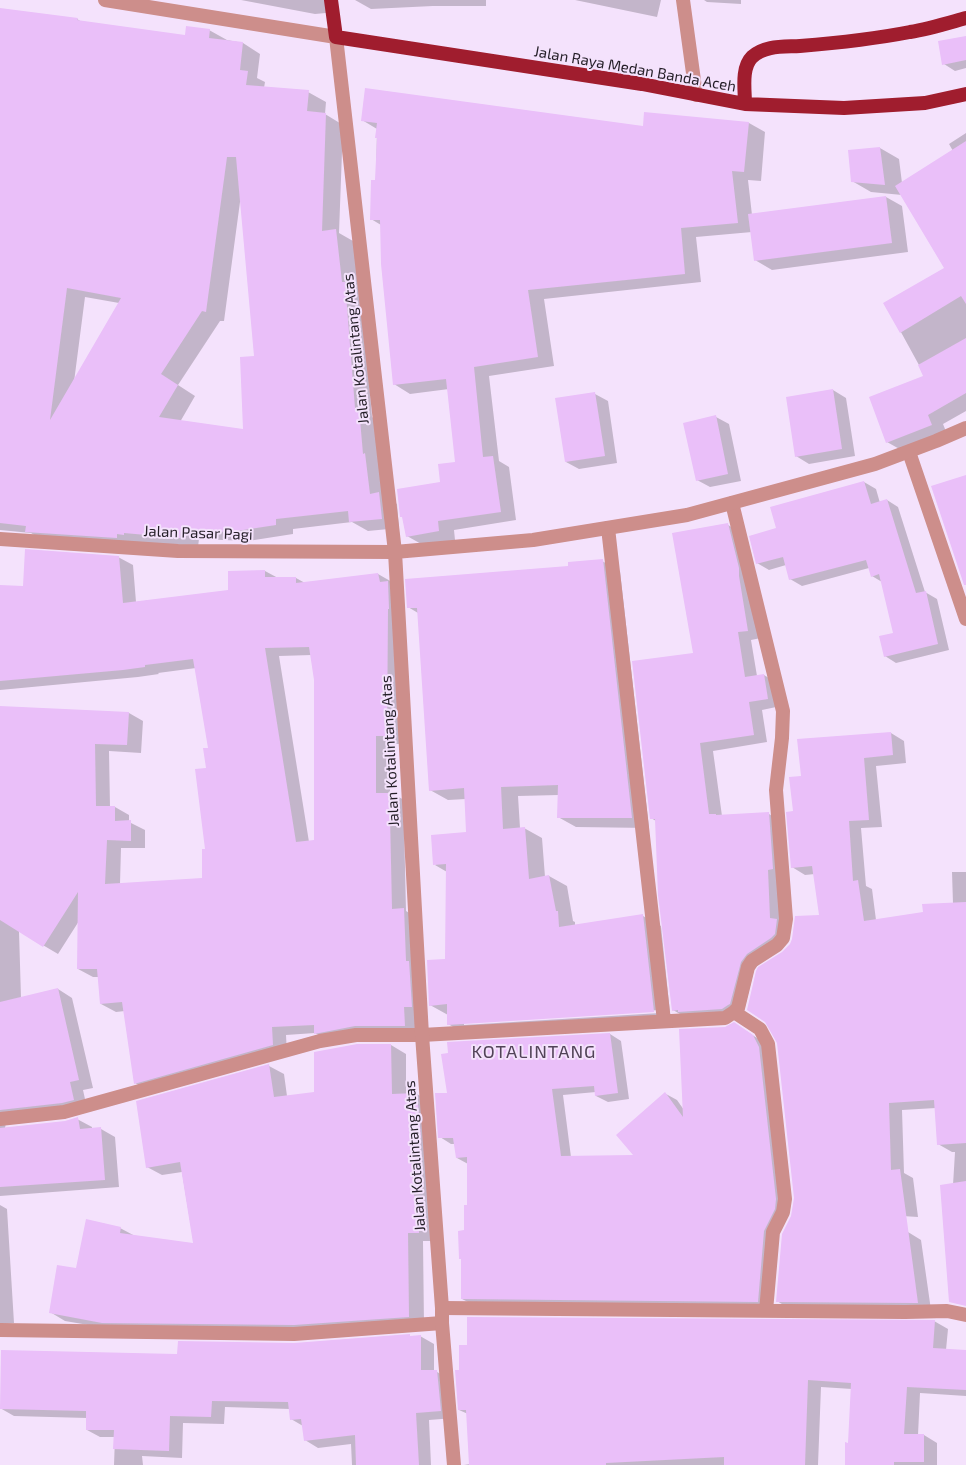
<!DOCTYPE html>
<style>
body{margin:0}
canvas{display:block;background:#f4e2fc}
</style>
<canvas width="966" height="1465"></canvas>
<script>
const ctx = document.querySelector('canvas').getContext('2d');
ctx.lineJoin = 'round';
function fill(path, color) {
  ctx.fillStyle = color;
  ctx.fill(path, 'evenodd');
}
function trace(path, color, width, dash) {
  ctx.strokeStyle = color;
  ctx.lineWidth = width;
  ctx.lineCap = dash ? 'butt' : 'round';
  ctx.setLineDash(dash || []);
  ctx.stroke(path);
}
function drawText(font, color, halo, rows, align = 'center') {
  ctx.font = font + ' "Exo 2",sans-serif';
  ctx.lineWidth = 4;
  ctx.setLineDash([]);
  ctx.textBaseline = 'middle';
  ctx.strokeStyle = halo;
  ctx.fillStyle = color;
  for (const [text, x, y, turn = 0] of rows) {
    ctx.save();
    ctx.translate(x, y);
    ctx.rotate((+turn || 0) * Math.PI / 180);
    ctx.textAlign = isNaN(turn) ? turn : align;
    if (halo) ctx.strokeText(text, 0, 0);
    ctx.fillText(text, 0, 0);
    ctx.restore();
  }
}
fill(new Path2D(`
 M241,0H326V13L315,14Z
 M355,0H486V6H433L371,9Z
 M575,0H661L657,17Z
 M704,0H741V4L707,2Z
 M0,9L77,19L82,22L186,36L209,30L227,40L243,43L260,54L257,78L265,82L264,88L308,92L326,102L325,114L343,125L339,233L353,241L362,293L372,417L376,420L386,497L397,504L399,528L368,531L352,522L293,529V534L248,541L199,539L198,547L44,541L31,533L0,530ZM240,202H241L255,357L244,430L180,422L195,396L178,385L220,321H224ZM85,297L119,303L74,382Z
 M966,37V68L955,71L944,64Z
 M646,114L749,123L765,132L761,181L748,180L752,215L886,197L902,206L908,252L772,270L755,260L752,232L696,237L701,282L544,299L554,366L489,376L499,461L509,467L516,520L454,530L455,540L423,545L407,536L456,463L449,389L410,394L394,384L381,225L371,219L376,181L377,129L362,120L644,127Z
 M966,133V411L943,424L947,434L903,451L887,442L925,376L885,303L946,268L902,195L871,192L852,181L880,148L899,159L902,183L953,151L949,144Z
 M833,390L846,398L855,456L809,464L796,456Z
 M595,394L608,401L617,463L579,469L566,462Z
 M716,417L729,424L741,481L710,487L697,480Z
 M864,482L876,489L880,503L887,500L898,507L925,592L937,599L949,650L896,663L885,656L894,634L882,582L872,576L869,568L802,586L790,579L786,565L769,570L757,563L777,529Z
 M728,525L742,533L761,638L751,640L757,676L764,675L777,683L781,706L762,710L767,742L713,751L722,816L769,814L782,822L790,927L754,970L744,1011L687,1018L673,1010L656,821L651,818Z
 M118,557L133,565L136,602L229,591L265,571L278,578H296L305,583L378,574L392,582L401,744H390V794H393L408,802L404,824L406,911L418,918L419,1034L329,1041L315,1033L286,1035L287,1053L149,1091L135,1083L125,1011L116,1012L101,1004L99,977H93L78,969L79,921L58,954L19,931L21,998L58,989L72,998L93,1088L83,1090L87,1108L6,1123L5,1128L65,1122L77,1119L92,1127V1129H101L115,1137L119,1187L0,1196V707L129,713L143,721L141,753L109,751L110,807H115L129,815V822L145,830V848H121L120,884L204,879L206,850L207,769L210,749L196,668L158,673L159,674L138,677L0,690V586L25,587ZM312,655L315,680L316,841L309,842L279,656Z
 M602,561L620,571L649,828L576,827L558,817L559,795L518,796L520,828H524L542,838L545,877L549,876L567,886L573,921L575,922V926L643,916L661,926L671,1022L466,1034L448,1024V1015L430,1005L446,961L447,872L435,865L468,833L466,799L448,800L430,790L418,613L408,607ZM660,1010V1013L464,1025V1022Z
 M891,733L904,741L906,763L876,766L882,827L861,828L866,886L872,889L876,920L924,913L953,904L952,872H966V1219L953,1185L955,1152H952L938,1144L936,1108L902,1110L904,1173L913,1178L918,1217L886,1215L908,1232L921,1240L931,1310L790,1309L777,1301L795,1198L783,953L820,916L815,874L805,875L792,867L794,812L802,777Z
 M746,1031L765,1043L787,1206L775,1238L769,1308L474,1305L462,1299L465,1232L468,1206V1164L457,1158L455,1144H451L440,1137L448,1094L610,1034L621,1041L629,1099L608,1102L596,1096V1092L563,1095L571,1157H636L666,1094L677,1100L684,1110Z
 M391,1045L406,1054V1095L417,1094L432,1103L434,1241H423L424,1325L309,1333L118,1330L65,1321L50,1312L77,1269L120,1228L135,1236L194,1245L182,1172L162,1175L147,1167L269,1066L284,1074L287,1096L316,1093Z
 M0,1205L7,1209L14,1323L0,1324Z
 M934,1321L948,1329L946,1350L966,1351V1396L920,1393L918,1435H924L937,1443V1465H846L849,1444L852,1389L821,1387L818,1465H464L470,1464L468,1414L459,1410Z
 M409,1335L411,1337L420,1336L434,1344V1372H437L450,1379L454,1418L429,1420L431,1465H352L351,1444L318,1448L305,1440L303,1426L291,1419L290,1409L225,1407L224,1424L183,1423L182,1458L142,1456L143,1465H114L115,1437H100L87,1430V1418L14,1416L0,1408L178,1355L294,1344Z`), '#0003');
fill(new Path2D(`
 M0,8L78,18L77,20L185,35L186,26L210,29L209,38L243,42L240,70L248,71L246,85L309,90L307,111L326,113L322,231L336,229L342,282H345L355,408H359L363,454L365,453L370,494L379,492L382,519L349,522L348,511L276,519V525L230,532L181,530L180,538L124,533V535L117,534V538L25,532L26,526L0,523ZM227,157H236L254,356L240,357L243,429L159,417L178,385L161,374L202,311L206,312ZM67,288L121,298L50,420Z
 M966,36V60L942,65L938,41Z
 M365,88L643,126L644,112L749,122L744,172L732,171L738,223L681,228L685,274L528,290L538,357L474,367L483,457L493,456L501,512L438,521L439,531L406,537L402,517H400L397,489L440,482L438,464L455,462L446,379L393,385L381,264L380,220H370L371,180H375L377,138H375L377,123L361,121Z
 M966,141V304L961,296L900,333L883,303L944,268L895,186Z
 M880,147L885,185L851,182L848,150Z
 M886,196L892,243L754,261L748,214Z
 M966,338V393L928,415L932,425L886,443L869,397L923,376L918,365Z
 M833,389L842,449L795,457L786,397Z
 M595,392L605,456L565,462L555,398Z
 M716,415L728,474L696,481L683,423Z
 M966,475V585H964L931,486Z
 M864,481L871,504L887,499L916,593L926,591L938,644L884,657L879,636L893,633L879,574L871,577L866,560L789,580L783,557L756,564L749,536L776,528L770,507Z
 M728,523L739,568V576L748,631L738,632L745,677L764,674L768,699L749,702L754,735L700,743L709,814H716V815L769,812L773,869L768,870L770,918L777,919L775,934L771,938L747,954L741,962L730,1004L728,1005L722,1009L678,1012V1010L672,1011L658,895L655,819H650L632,661L693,653L672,533Z
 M25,549L119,556L123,603L228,590V571L265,570V577H296V583L378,573L380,582L388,581L389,609H388L387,736H376V793H394V816H390L392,909L404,908L406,961H409L412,1007H404L405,1026H355L314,1034V1025L272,1027L273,1045L134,1084L122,1002L100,1004L97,969H77L78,892L43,947L0,920V706L129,712L127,745L95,744L96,806H115V821L131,820V841L107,840L105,884L202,878V849H205L195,769L206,768L203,748H208L193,659L145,665V667L123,670L0,681V585L23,586ZM309,647L314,680V840L296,842L265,648Z
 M603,559L632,818H557L558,785L501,787L503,829L525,827L529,879L549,875L556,911H558L559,927L643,914L654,1012L447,1025V1004L429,1006L427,960L445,959L446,864L433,865L431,835L466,832L464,788L429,791L417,608H407L405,579L568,566V562Z
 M891,732L893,755L864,758L869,820L849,821L853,881L858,880L864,921L923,912L922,904L966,902V1143L937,1145L934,1100L889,1103L891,1170L900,1169L918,1303L776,1302L782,1234L791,1216L794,1198L777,1043L765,1022L747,1010L756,971L758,967L782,952L790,944L792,939L795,916L819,915L812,866L791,868L786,812L793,811L789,777L801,776L797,739Z
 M58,988L79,1080L70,1082L74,1100L62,1103L0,1110V1002Z
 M734,1022L753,1035L759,1047L776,1199L775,1209L764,1231L758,1302L461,1299V1259H459L458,1231L464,1230V1205H467V1157L456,1158L453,1138H438L435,1093H447L441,1054L448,1053L447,1042L610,1033L618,1093L595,1096L594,1086L552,1089L561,1156L633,1155L616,1135L665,1092L683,1117L679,1029L725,1027Z
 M357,1044H391L392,1094L417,1093L421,1138H410L414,1196H419V1233H408L409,1317L294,1325L102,1323L49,1313L57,1265L76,1268L86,1219L121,1227L120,1233L193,1243L180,1162L146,1168L136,1101L269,1064L274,1097L314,1092V1052Z
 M78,1117L80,1129L101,1127L105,1180L0,1187V1128L65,1121Z
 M966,1181V1306L949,1302L940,1185Z
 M467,1317L935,1320L933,1348L966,1350V1390L907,1387L904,1434H924V1462H894V1465H845V1442L848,1443L851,1383L808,1380L805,1465H724V1457L606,1463V1465H469L466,1410H458L455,1370H459V1345H467Z
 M410,1334V1336L421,1335V1370H437L441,1411L416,1413L419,1465H356L355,1435L304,1441L301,1419L290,1420L288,1402L212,1401L211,1417L170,1416L169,1451L113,1449L114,1430H86V1411L0,1409L1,1350L177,1354L178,1341L294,1343Z`), '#eabff9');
trace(new Path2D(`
 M683,0L696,95
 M909,452L966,619
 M608,528L664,1021
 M0,539L178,551L395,552
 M734,1012L760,1029L768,1044L785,1199L783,1212L773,1232L766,1311
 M0,1119L64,1112L320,1041L356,1035H422L725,1018L734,1012L738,1008L748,967L752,961L777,945L783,938L786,919L776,790L782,738L783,711L732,503
 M442,1308L905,1312L947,1311L966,1315
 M0,1330L294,1334L442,1323`), '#cd8e8b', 14);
trace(new Path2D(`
 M105,0L336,37L395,552L422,1035L442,1308V1323L454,1465
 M395,552L533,540L687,515L875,464L936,441L966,428`), '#cd8e8b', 14);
trace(new Path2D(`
 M331,0L336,37L642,84L745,104L844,108L925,103L966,94
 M745,104C745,90 741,68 752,57C765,45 784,47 800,46C837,43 874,39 910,32C929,29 948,23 966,18`), '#a01d2e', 14);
drawText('15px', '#251f28', '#f4e2fc', [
 ["Jalan Raya Medan Banda Aceh",635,69,10],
 ["Jalan Kotalintang Atas",356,349,-96],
 ["Jalan Pasar Pagi",198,533,2],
 ["Jalan Kotalintang Atas",390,751,-93],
 ["Jalan Kotalintang Atas",415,1156,-94]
]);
ctx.letterSpacing = '1px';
drawText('18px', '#524358', '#f4e2fc', [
 ["KOTALINTANG",534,1052]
]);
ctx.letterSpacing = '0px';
</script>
